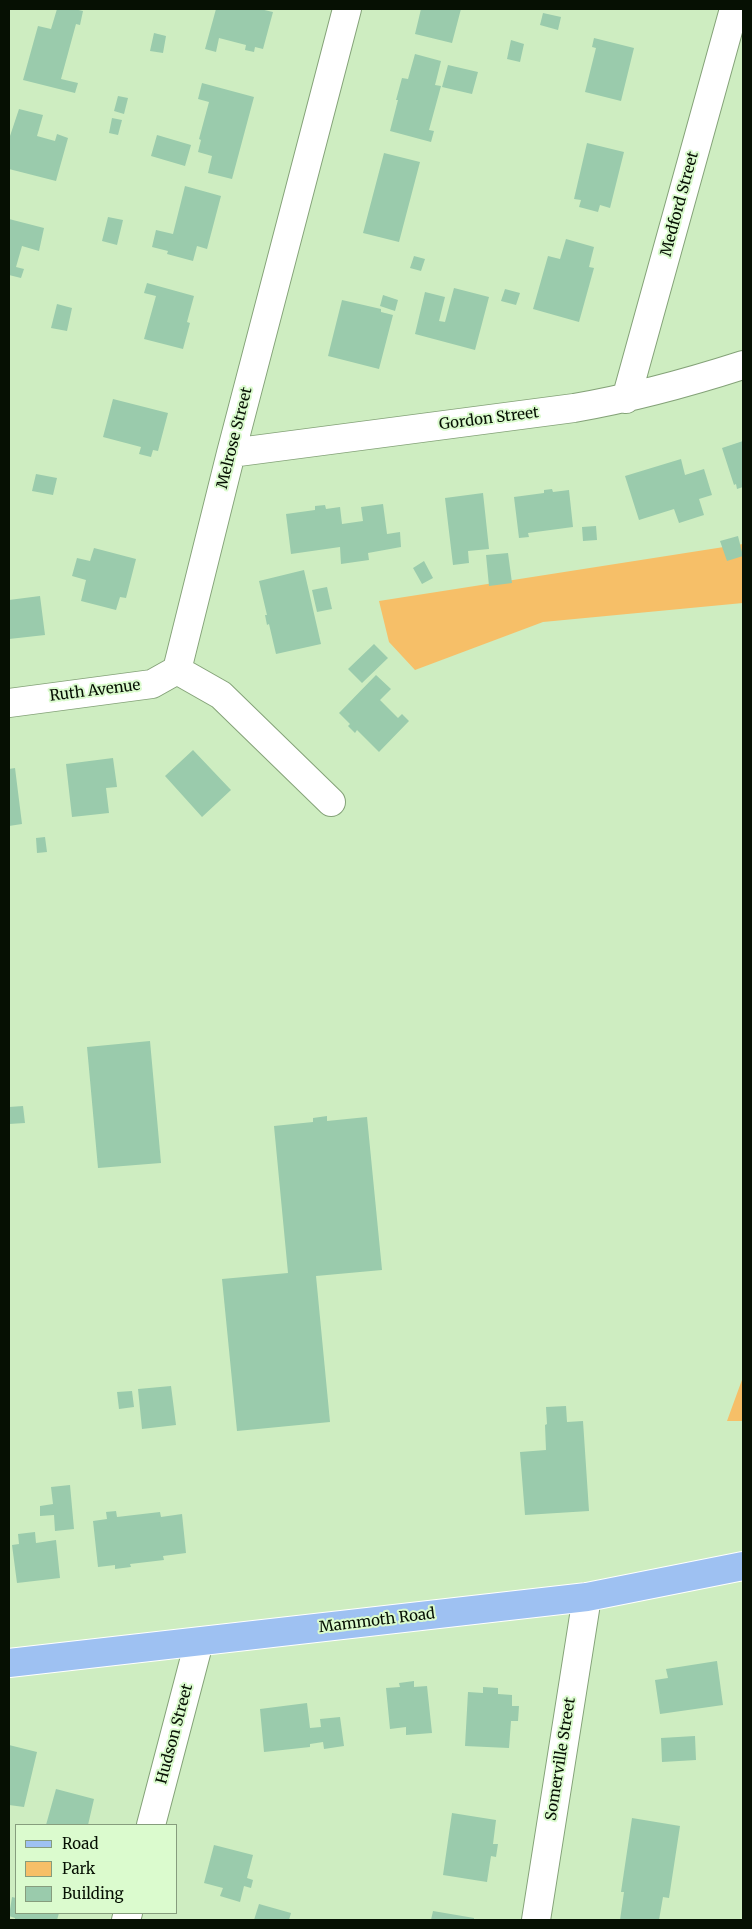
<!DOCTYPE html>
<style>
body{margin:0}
#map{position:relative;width:752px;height:1929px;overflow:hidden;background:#ceedc1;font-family:Merriweather,serif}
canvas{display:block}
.frame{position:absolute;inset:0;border:10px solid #061003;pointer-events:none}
.legend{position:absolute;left:15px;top:1824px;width:162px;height:90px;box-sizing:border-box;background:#dbfbce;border:1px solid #869d7d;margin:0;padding:6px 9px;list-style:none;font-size:15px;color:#061003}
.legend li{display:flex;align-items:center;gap:10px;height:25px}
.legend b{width:25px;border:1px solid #869d7d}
</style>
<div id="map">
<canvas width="752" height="1929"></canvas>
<div class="frame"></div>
<ul class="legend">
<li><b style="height:6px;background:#9ec1f2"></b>Road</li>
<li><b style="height:14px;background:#f6bf68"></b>Park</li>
<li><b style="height:14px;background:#9acbac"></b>Building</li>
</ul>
</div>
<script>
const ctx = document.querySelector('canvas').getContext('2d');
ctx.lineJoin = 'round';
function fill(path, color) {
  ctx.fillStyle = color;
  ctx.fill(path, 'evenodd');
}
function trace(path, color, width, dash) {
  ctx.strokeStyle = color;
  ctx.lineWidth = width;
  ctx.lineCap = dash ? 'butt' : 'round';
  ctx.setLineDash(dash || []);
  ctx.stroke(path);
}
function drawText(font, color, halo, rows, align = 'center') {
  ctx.font = font + ' Merriweather,serif';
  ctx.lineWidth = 4;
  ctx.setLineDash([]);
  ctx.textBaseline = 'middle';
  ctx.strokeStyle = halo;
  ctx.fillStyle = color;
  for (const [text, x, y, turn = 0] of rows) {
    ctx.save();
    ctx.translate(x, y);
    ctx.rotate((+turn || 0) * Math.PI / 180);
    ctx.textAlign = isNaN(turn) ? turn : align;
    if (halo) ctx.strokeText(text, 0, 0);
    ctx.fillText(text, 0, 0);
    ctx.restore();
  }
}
fill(new Path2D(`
 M743,544V603L543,622L415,670L389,642L379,601Z
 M743,1377V1421H727Z`), '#f6bf68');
fill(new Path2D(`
 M57,9H74L83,11L80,25L76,24L61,79L78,83L75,93L23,80L38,26L51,29Z
 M216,9H260L273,12L263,49L255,47L254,52L245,50L246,45L219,38L216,52L205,49Z
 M421,9H461L452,43L415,34Z
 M543,13L561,17L558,30L540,25Z
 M154,33L166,36L163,53L150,51Z
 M594,38L634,48L621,101L585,92L596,48L592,47Z
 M511,40L524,44L520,62L507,59Z
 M415,54L441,61L435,85L441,86L429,130L434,131L431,142L390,131L398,100H396L402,78L408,79Z
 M448,65L478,72L472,94L442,87Z
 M202,83L254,97L232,179L208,173L212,156L198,152L201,140L199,139L209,102L198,99Z
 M118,96L128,98L124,114L114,111Z
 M19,109L43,115L37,136L55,141L57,134L68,138L56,181L9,169V139Z
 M112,118L122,120L118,135L109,133Z
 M157,135L191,145L185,166L151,156Z
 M587,143L624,152L610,208L600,205L598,212L579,207L581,200L574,199Z
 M384,153L420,162L399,242L363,233Z
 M185,186L221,196L207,249L197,246L193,261L167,254L168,251L152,247L156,230L173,234Z
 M108,217L123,220L117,245L102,241Z
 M9,219L44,228L39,251L22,246L16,267L24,269L21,278L9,275Z
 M566,239L594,247L589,267L594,268L579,322L533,309L548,256L560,259Z
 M414,256L425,259L421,271L410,268Z
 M147,283L194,296L187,322L190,323L183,349L144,339L156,296L144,293Z
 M454,288L489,297L475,350L415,334L425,292L445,297L439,321L445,322Z
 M505,289L520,293L516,305L501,301Z
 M383,295L398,300L395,311L380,306Z
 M342,300L381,309V312L393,315L379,369L328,356Z
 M57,304L72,308L67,331L51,328Z
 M113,399L168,413L158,451L153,450L151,457L139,454L141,447L103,437Z
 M743,441V487L737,489L736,484L734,485L722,448Z
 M681,459L685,475L704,469L712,495L699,499L704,515L679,523L674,509L639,520L625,476Z
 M36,474L57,478L53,495L32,491Z
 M552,489L553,492L569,490L573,527L528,533L529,537L519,538L514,497L544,493V490Z
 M483,493L489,549L468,551L469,563L453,565L445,498Z
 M383,504L387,534L400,532L401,547L368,553L369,560L341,564L340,547L291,554L286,514L315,510V506L325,505L326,509L340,507L342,524L363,521L361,507Z
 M596,526L597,540L583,541L582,527Z
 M738,536L743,556L727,561L720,541Z
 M94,548L136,559L126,598L120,597L116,610L81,601L86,580L72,576L77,558L90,561Z
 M508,553L512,583L489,586L486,555Z
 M424,561L433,578L422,584L413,568Z
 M304,570L321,644L276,654L269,624L267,625L265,615H267L259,581Z
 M327,587L332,609L317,612L312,590Z
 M40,596L45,635L9,639V600Z
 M374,644L388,658L362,683L348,669Z
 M376,675L391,689L380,700L398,718L402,714L409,721L379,752L357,730L355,733L348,726L350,724L339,713Z
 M193,750L231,790L202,817L165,776Z
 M113,758L117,787L106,788L109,813L72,817L66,764Z
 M15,768L22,824L9,826V769Z
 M45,837L47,852L37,853L36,838Z
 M150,1041L161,1163L98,1168L87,1047Z
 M23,1106L25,1123L9,1124V1107Z
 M327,1116V1121L367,1117L382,1270L316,1276L330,1422L237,1431L222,1279L288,1273L274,1126L313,1122V1118Z
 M171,1386L176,1425L142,1429L138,1389Z
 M132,1391L134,1407L119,1409L117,1392Z
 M566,1406L567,1422L583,1421L589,1511L525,1515L520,1452L546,1450L545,1425L547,1424L546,1407Z
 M70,1485L74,1529L55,1531L54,1515L40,1516V1506L53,1504L51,1487Z
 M116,1511L117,1517L160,1512L161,1517L182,1514L186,1553L163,1556L164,1560L130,1564L131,1567L115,1569V1565L98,1567L93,1521L107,1519L106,1512Z
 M35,1532L36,1543L56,1540L60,1578L17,1583L12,1545L19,1544L18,1534Z
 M717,1661L723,1705L660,1714L655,1680L668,1678L666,1669Z
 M414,1681V1687L427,1686L432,1733L406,1735V1727L390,1729L386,1688L400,1687L399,1683Z
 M483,1687L498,1688V1694L512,1695V1706H519L518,1721H511L509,1748L465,1746L468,1692L483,1693Z
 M307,1703L310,1728L321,1727L320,1719L340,1717L344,1746L324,1749L323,1742L310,1744V1747L264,1752L260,1709Z
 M695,1736L696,1760L662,1762L661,1738Z
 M9,1745L37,1752L24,1807L9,1805Z
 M56,1789L94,1799L88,1825H46Z
 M452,1813L496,1820L493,1844H498L496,1857L491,1856L487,1882L443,1875Z
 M632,1818L680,1826L669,1898L663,1897L659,1920H620L624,1892H621Z
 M214,1845L253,1855L247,1878L253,1880L251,1888L244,1886L240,1902L220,1896L223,1888L204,1883Z
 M12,1897L16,1898V1913H59L57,1920H15V1918L9,1916Z
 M259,1904L291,1913L289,1920H254Z
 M433,1911L474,1918V1920H431Z`), '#9acbac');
const minor = new Path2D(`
 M626,399L734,9
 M231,453L574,408C632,398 687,383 743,365
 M177,670L231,453L347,9
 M177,670L221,695L331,802
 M9,703L152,684L177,670
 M151,1825L199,1642
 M126,1920L128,1913
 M536,1920L587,1597`);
const major = new Path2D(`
 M9,1663L587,1597L743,1566`);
trace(minor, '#84a278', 30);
trace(major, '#fff', 30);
trace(minor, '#fff', 28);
trace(major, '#9ec1f2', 28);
drawText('15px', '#061003', '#dbfbce', [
 ["Medford Street",680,204,-75],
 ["Gordon Street",489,419,-7],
 ["Melrose Street",235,438,-76],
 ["Ruth Avenue",95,691,-7],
 ["Mammoth Road",377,1621,-7],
 ["Hudson Street",175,1734,-75],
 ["Somerville Street",561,1759,-81]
]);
</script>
